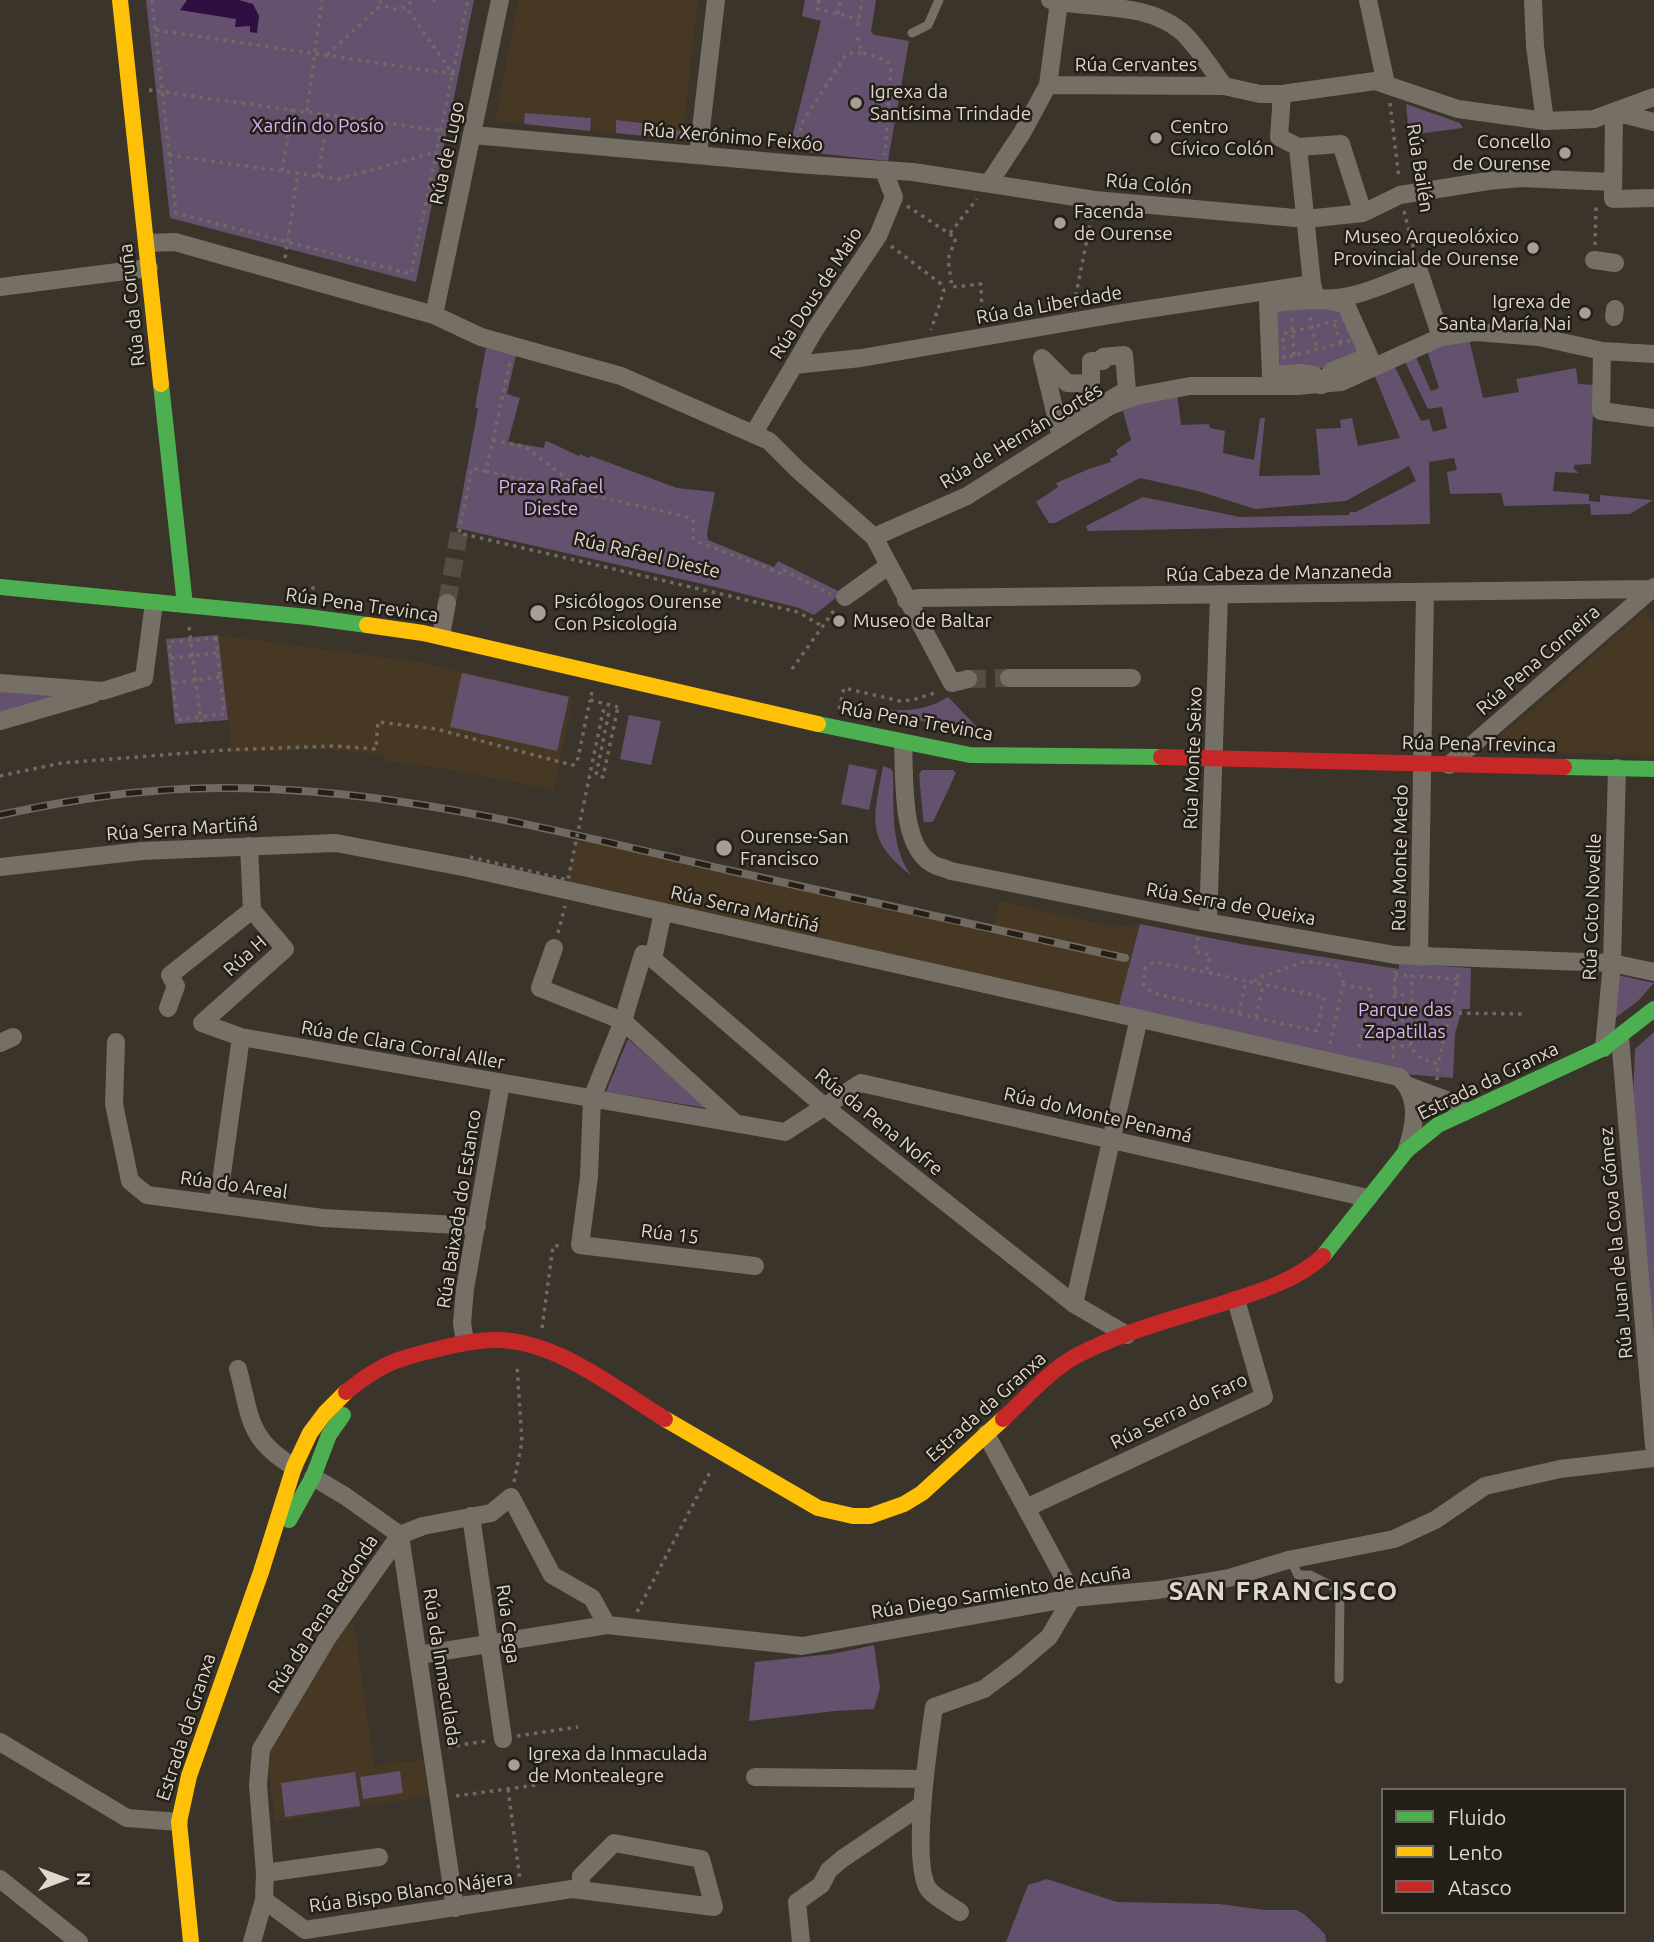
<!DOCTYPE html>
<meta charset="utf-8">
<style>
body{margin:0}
#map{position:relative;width:1654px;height:1942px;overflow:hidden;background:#3a342b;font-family:Ubuntu,sans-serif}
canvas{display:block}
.legend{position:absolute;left:1381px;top:1788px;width:245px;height:126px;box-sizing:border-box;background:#231e16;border:2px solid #6e6860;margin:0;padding:9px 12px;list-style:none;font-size:21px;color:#dfd8ce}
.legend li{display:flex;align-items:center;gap:14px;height:35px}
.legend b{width:35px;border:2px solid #6e6860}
.north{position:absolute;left:28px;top:1844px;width:70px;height:70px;-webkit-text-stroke:5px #231e16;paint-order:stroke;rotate:90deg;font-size:19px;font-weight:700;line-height:28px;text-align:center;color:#dfd8ce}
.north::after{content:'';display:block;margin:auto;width:24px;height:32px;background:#dfd8ce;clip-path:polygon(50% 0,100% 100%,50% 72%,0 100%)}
</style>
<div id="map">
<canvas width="1654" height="1942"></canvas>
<ul class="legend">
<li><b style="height:9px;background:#4caf50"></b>Fluido</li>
<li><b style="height:9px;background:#ffc107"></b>Lento</li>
<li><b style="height:9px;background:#c62828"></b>Atasco</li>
</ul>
<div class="north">N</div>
</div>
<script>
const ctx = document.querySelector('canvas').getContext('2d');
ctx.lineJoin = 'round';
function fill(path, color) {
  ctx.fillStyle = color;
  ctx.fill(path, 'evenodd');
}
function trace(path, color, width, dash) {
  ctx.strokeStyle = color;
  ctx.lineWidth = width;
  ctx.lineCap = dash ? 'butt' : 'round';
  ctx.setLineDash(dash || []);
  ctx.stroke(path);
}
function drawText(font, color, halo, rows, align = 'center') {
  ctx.font = font + ' Ubuntu,sans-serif';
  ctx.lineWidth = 5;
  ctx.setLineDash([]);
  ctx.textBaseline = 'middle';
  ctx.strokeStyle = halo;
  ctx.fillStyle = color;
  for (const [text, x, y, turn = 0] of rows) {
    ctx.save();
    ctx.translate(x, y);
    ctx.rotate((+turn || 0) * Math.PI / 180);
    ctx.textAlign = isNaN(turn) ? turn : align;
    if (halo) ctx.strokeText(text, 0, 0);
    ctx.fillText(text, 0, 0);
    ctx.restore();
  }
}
fill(new Path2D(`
 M518,0H698L682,140L495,121Z
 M1644,611L1654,622V756L1499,750L1501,734L1531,711Z
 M218,635L425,663L573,697L554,790L442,768L384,761L385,756L377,754L316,749L232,753Z
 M580,835L993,925L999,901L1115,927L1140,924L1118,1009L567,885L576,837Z
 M354,1622L374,1766L423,1760L428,1796L275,1822L267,1759L274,1736L344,1627Z`), '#473824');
fill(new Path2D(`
 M146,0H474L416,282L170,218Z
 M805,0H876L871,32L875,35L909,41L888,161L789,150L821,21L802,16Z
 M1406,104L1460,123L1463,128L1409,135Z
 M525,113L591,118L590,131L524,124Z
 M616,120L657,125V128L683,131L682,140L616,133Z
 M1276,300L1343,303L1365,352C1330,368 1319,371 1280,371Z
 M1469,339L1483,398L1519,392L1516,379L1576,368L1578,384L1594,385L1591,464L1574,465V469L1579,473L1555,472L1553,491L1589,494V501L1600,502V495L1653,500L1630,514L1591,515L1590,504L1504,506L1501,493L1450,494L1447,472L1457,470L1454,458L1429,462L1430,524L1088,531L1086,526L1143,497L1240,517L1349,515L1350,512H1356L1416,481L1409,466L1346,501L1255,509L1198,491L1140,478L1055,523H1049L1036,502L1058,487L1056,483L1089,469L1111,462L1110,459L1118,455L1116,450L1131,440L1123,411L1148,399L1177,393L1181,425L1209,424L1210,428L1225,431L1223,453L1254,460L1260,418H1265L1259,476L1320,475L1316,429L1341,428L1340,420L1352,418L1358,446L1400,438L1374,374L1394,365L1421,421L1429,419L1433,432L1447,428L1442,407L1428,409L1404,360L1415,355L1431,391L1439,388L1427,350Z
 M486,348L516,355L507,394L520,398L508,442L544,448L545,442L547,441L579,456L580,454L589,458L591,456L677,488L715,492L707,533L708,540L774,567L778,561L842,593L814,615L799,608L720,588L456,528L478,409L475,407Z
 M218,635L228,720L175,724L166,639Z
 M462,673L569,697L557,751L450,727Z
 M0,691L66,696L0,714Z
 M948,697L981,731L956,730L877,709C904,711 924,712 948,697Z
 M629,715L661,721L651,765L620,759Z
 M849,764L877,770L869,810L841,804Z
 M883,766L891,769L893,773C894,806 890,847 911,875C864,839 874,818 883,766Z
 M922,770H953L956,773L933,822H924L923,817L919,774Z
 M1140,924L1241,944L1399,969V963L1471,968L1470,1009H1462L1455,1034L1453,1078L1402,1074L1118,1009Z
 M1613,974L1654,983L1638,1001L1614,1019Z
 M1654,1032V1344L1633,1098L1635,1049Z
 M628,1039L707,1108L606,1092Z
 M874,1645L880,1688L874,1709L835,1711L749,1721L755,1662L832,1654Z
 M400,1771L403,1793L363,1799L360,1777Z
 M355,1772L360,1806L285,1817L281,1783Z
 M1047,1879L1117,1902L1219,1904L1265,1910H1296L1304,1914L1325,1934L1326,1942H1006L1028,1885Z`), '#63516e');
fill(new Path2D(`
 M187,0H239L253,4L259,16L257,33L250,32V26L235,27L236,19L180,10Z`), '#2f0e41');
trace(new Path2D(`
 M447,603L459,533
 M968,679L1009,678`), '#534d43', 18, [18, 9]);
trace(new Path2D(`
 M152,0L176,213L411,274L468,0
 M379,0C389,12 403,12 413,0
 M433,0H436
 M819,0L817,9L859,19
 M838,14L840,0
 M858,26L862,0
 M156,30L453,74L406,7
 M863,53L886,60L891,67L885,155
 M327,55L382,4
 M149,90L457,133
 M1390,103L1399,179
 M872,110L887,121
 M307,111L322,0
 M797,148L802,123L845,56L853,52L862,53L856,33
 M169,155L338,179L437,152
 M282,171L292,109
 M318,176L328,114
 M907,206L956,238L948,259L952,287L981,284L982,320
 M1404,211L1415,254
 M950,233L977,199
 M1595,245L1596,204
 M891,246L941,284L944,291L931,330
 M285,258L298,173
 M1074,304L1092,215
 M1310,317L1317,349
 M1292,318L1294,355
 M1344,319L1353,340L1284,358L1283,334Z
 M1334,324L1341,343
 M510,363L486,471L688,517L693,520V537L696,541L780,573L781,569L831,594
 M493,440L526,447L586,494
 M486,471L472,468L459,533L798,612L822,626
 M311,598L314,583
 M189,627L201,722
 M216,638L224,714L177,720L169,642Z
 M171,658L217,653
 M792,669L835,609
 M174,683L220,677
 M592,692L590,700L618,707
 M839,709L844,688L900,701L912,700L938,692
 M0,776L62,763L225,750L333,746L376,749L378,722L436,729L572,765L576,764L578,758L590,700
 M558,933L565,906
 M1198,937L1195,952L1210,955L1206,972L1246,981L1239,1013L1153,993L1143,984L1145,968L1154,962L1206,972
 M1458,974V979L1438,1064C1426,1060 1415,1059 1411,1045L1412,976L1458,979
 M1395,975L1412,976
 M1255,982L1256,979L1306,961L1336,966L1344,984
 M1394,992H1401L1403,996L1402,1046L1411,1045
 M1450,1013L1525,1014
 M1239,1014L1317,1031L1324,997L1246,981
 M1256,1017L1263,985
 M1330,1044L1343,985L1370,989L1372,992L1359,1047L1355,1049
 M1393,1058L1395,971
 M1437,1080L1438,1064
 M542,1328L553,1246L564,1245
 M514,1482L522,1442L517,1365
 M637,1612L711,1470
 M517,1736L578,1727
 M448,1747L486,1741
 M508,1789L520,1880
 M456,1796L536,1785`), '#706a62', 3.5, [3.5, 5]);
trace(new Path2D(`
 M912,33L928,25L939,0
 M1291,1560L1298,1575H1310L1340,1590L1339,1679`), '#766f65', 9);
trace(new Path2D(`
 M1050,0C1093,10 1144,1 1181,31C1196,44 1212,70 1224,86L1260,94H1282L1375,81L1458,109L1545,121L1594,119L1654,97
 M1368,0L1386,84
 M1533,0L1535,46L1545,121
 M1048,85L1224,86
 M1282,94L1279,137L1298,147
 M1614,112L1613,199L1654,198
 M1614,112L1654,122
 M473,135L796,164L913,172L1095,200L1306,219L1363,213L1400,195L1488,181L1521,178L1613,182
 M1298,147L1312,284L1316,298C1351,302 1387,283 1419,271L1441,337
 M1298,147L1341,144L1363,213
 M698,155L716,0
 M989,183L1022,133L1048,85L1059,2
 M147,243L175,242L434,315L481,337L621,376L769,441L797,469L874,537L952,683L968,679
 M1594,260L1615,263
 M0,287L149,268
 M434,315L500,0
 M1614,317L1615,309
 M1602,351L1601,411L1654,418
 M1124,355L1127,390L1059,429L1042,358L1067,383L1091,384V361H1103V357Z
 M794,365L861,358L1122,313L1312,284
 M1320,385L1314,375L1300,373L1271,375L1268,304C1287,302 1332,295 1347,307L1369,356L1332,371L1322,385
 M754,433L816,328L878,236L894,197L884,171
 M874,537L967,496L1110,406L1136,396L1190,386H1297L1341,382L1441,337L1475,332L1539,337L1602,351L1654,354
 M845,597L888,566
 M906,600L920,598L1652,589
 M441,636L447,603
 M1009,678H1132
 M0,683L103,691L144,678L154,603
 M0,721L93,694
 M903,744C905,776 900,844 931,863C936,867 945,868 951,871L1201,921L1395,955L1612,963L1654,972
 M1449,765L1654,587
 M0,867L142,851L336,843L468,868L1399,1077L1406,1085L1449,1101L1465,1112
 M252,910L285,949L202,1023L241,1037L785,1132L861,1083L1368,1198
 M1208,922L1219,594
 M554,948L540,988L623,1021L735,1123
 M1419,957L1425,592
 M653,959L663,912
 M168,1008L176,986L170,975L252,910L249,846
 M1620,1037L1654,1446
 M116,1042L114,1104L130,1181L147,1195L323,1218L477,1226
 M0,1043L13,1037
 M1604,1048L1612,963L1617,768
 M1406,1085C1419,1105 1414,1127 1407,1149
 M218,1203L241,1037
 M755,1266L580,1245L589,1177L592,1098L623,1021L643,954L653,959L825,1107L1074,1304L1127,1335
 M1074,1304L1139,1018
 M465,1342L462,1323L465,1289L501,1083
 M238,1369C251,1417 247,1439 294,1467
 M986,1434L1067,1584L1072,1598
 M313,1477L345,1496L400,1535L455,1908
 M1026,1508L1264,1397L1236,1300
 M471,1516L503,1739
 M419,1655L607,1625L802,1646L1072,1598L1158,1590L1229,1578L1288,1560L1394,1539L1435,1520L1485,1486L1560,1469L1654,1458
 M0,1742L127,1818L179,1822
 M755,1777L925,1779
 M265,1873L379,1857
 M0,1879L79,1942
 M264,1900L305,1930L572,1889L714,1907L701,1859L614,1843L581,1876V1890
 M960,1912C951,1906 936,1898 929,1890C910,1864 929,1742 934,1707L984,1689L1016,1665L1049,1637L1072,1598
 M252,1942L264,1900L265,1873L258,1785L261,1749L328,1637L400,1535L423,1526L491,1513L511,1497L552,1575L592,1598L607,1625
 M801,1942L797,1902L821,1885L829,1870L842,1859L922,1805`), '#766f65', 18);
trace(new Path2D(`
 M161,384L185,605
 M0,587L308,617L367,625
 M818,724L970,755L1161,757
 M1564,767L1654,769
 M1323,1256L1407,1150L1438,1125L1604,1048L1654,1009
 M289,1520L313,1477L329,1435L343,1415`), '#4caf50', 16);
trace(new Path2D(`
 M120,0L161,384
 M367,625L423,633L818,724
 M665,1419L818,1508L853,1516H870L904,1504L922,1493L1003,1419
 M191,1942L179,1822L189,1776L261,1572L294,1467L310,1433L325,1413L346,1392`), '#ffc107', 16);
trace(new Path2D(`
 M1161,757L1564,767
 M346,1392C381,1364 395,1359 438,1349C457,1344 476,1340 496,1340C556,1340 616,1389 665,1419
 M1003,1419C1026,1398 1049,1371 1076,1356C1123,1331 1177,1318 1227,1302C1261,1291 1297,1280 1323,1256`), '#c62828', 16);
const rail = new Path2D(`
 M0,815C51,804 101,795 153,791C346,775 540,827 727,870C859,900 992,929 1125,958`);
trace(rail, '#706a62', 8);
trace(rail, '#231e16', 5, [16]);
trace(new Path2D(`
 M470,857L568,880L603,711L609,712L596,775L603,777L618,707`), '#706a62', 3.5, [3.5, 5]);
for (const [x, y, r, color] of [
 [856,103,7,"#a59f95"],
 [1156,138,7,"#a59f95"],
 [1565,153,7,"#a59f95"],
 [1060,223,7,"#a59f95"],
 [1533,248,7,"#a59f95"],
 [1585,313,7,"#a59f95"],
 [538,613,9,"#a59f95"],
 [839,621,7,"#a59f95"],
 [724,848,9,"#a59f95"],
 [514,1765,7,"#a59f95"]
]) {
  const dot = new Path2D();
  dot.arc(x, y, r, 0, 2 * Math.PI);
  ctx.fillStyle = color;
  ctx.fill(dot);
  trace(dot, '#231e16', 2.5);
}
drawText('19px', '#dfd8ce', '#231e16', [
 ["Rúa Cervantes",1136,65],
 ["Rúa Xerónimo Feixóo",733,137,5],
 ["Rúa de Lugo",447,153,-78],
 ["Rúa Bailén",1420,168,81],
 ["Rúa Colón",1149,184,5],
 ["Rúa Dous de Maio",816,293,-57],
 ["Rúa da Coruña",132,305,-96],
 ["Rúa da Liberdade",1049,305,-10],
 ["Rúa de Hernán Cortés",1021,436,-31],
 ["Rúa Rafael Dieste",647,555,13],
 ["Rúa Cabeza de Manzaneda",1279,573,-1],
 ["Rúa Pena Trevinca",362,605,8],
 ["Rúa Pena Corneira",1538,660,-41],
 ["Rúa Pena Trevinca",917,721,10],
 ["Rúa Pena Trevinca",1479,744,1],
 ["Rúa Monte Seixo",1193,758,-88],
 ["Rúa Serra Martiñá",182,829,-4],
 ["Rúa Monte Medo",1400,858,-89],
 ["Rúa Serra de Queixa",1231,904,10],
 ["Rúa Coto Novelle",1592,907,-88],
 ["Rúa Serra Martiñá",745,909,13],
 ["Rúa H",245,956,-42],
 ["Rúa de Clara Corral Aller",403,1045,10],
 ["Estrada da Granxa",1488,1081,-26],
 ["Rúa do Monte Penamá",1098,1115,13],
 ["Rúa da Pena Nofre",879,1122,39],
 ["Rúa do Areal",234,1185,8],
 ["Rúa Baixada do Estanco",459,1209,-81],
 ["Rúa 15",670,1234,7],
 ["Rúa Juan de la Cova Gómez",1616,1243,-95],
 ["Estrada da Granxa",986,1407,-42],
 ["Rúa Serra do Faro",1179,1411,-26],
 ["Rúa Diego Sarmiento de Acuña",1001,1592,-9],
 ["Rúa da Pena Redonda",323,1614,-57],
 ["Rúa Cega",508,1624,82],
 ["Rúa da Inmaculada",442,1667,81],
 ["Estrada da Granxa",186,1727,-72],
 ["Rúa Bispo Blanco Nájera",411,1892,-8]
]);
drawText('19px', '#dfd8ce', '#231e16', [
 ["Igrexa da",870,92],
 ["Santísima Trindade",870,114],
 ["Centro",1170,127],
 ["Cívico Colón",1170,149],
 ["Concello",1551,142,"right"],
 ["de Ourense",1551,164,"right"],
 ["Facenda",1074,212],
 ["de Ourense",1074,234],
 ["Museo Arqueolóxico",1519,237,"right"],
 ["Provincial de Ourense",1519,259,"right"],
 ["Igrexa de",1571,302,"right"],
 ["Santa María Nai",1571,324,"right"],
 ["Psicólogos Ourense",554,602],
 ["Con Psicología",554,624],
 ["Museo de Baltar",853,621],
 ["Ourense-San",740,837],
 ["Francisco",740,859],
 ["Igrexa da Inmaculada",528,1754],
 ["de Montealegre",528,1776]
], 'left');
drawText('19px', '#dab3f9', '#231e16', [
 ["Xardín do Posío",318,126],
 ["Praza Rafael",551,487],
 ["Dieste",551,509],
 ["Parque das",1405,1010],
 ["Zapatillas",1405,1032]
]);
ctx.letterSpacing = '2px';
drawText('bold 26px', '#dfd8ce', '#231e16', [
 ["SAN FRANCISCO",1284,1591]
]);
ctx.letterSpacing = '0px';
</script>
